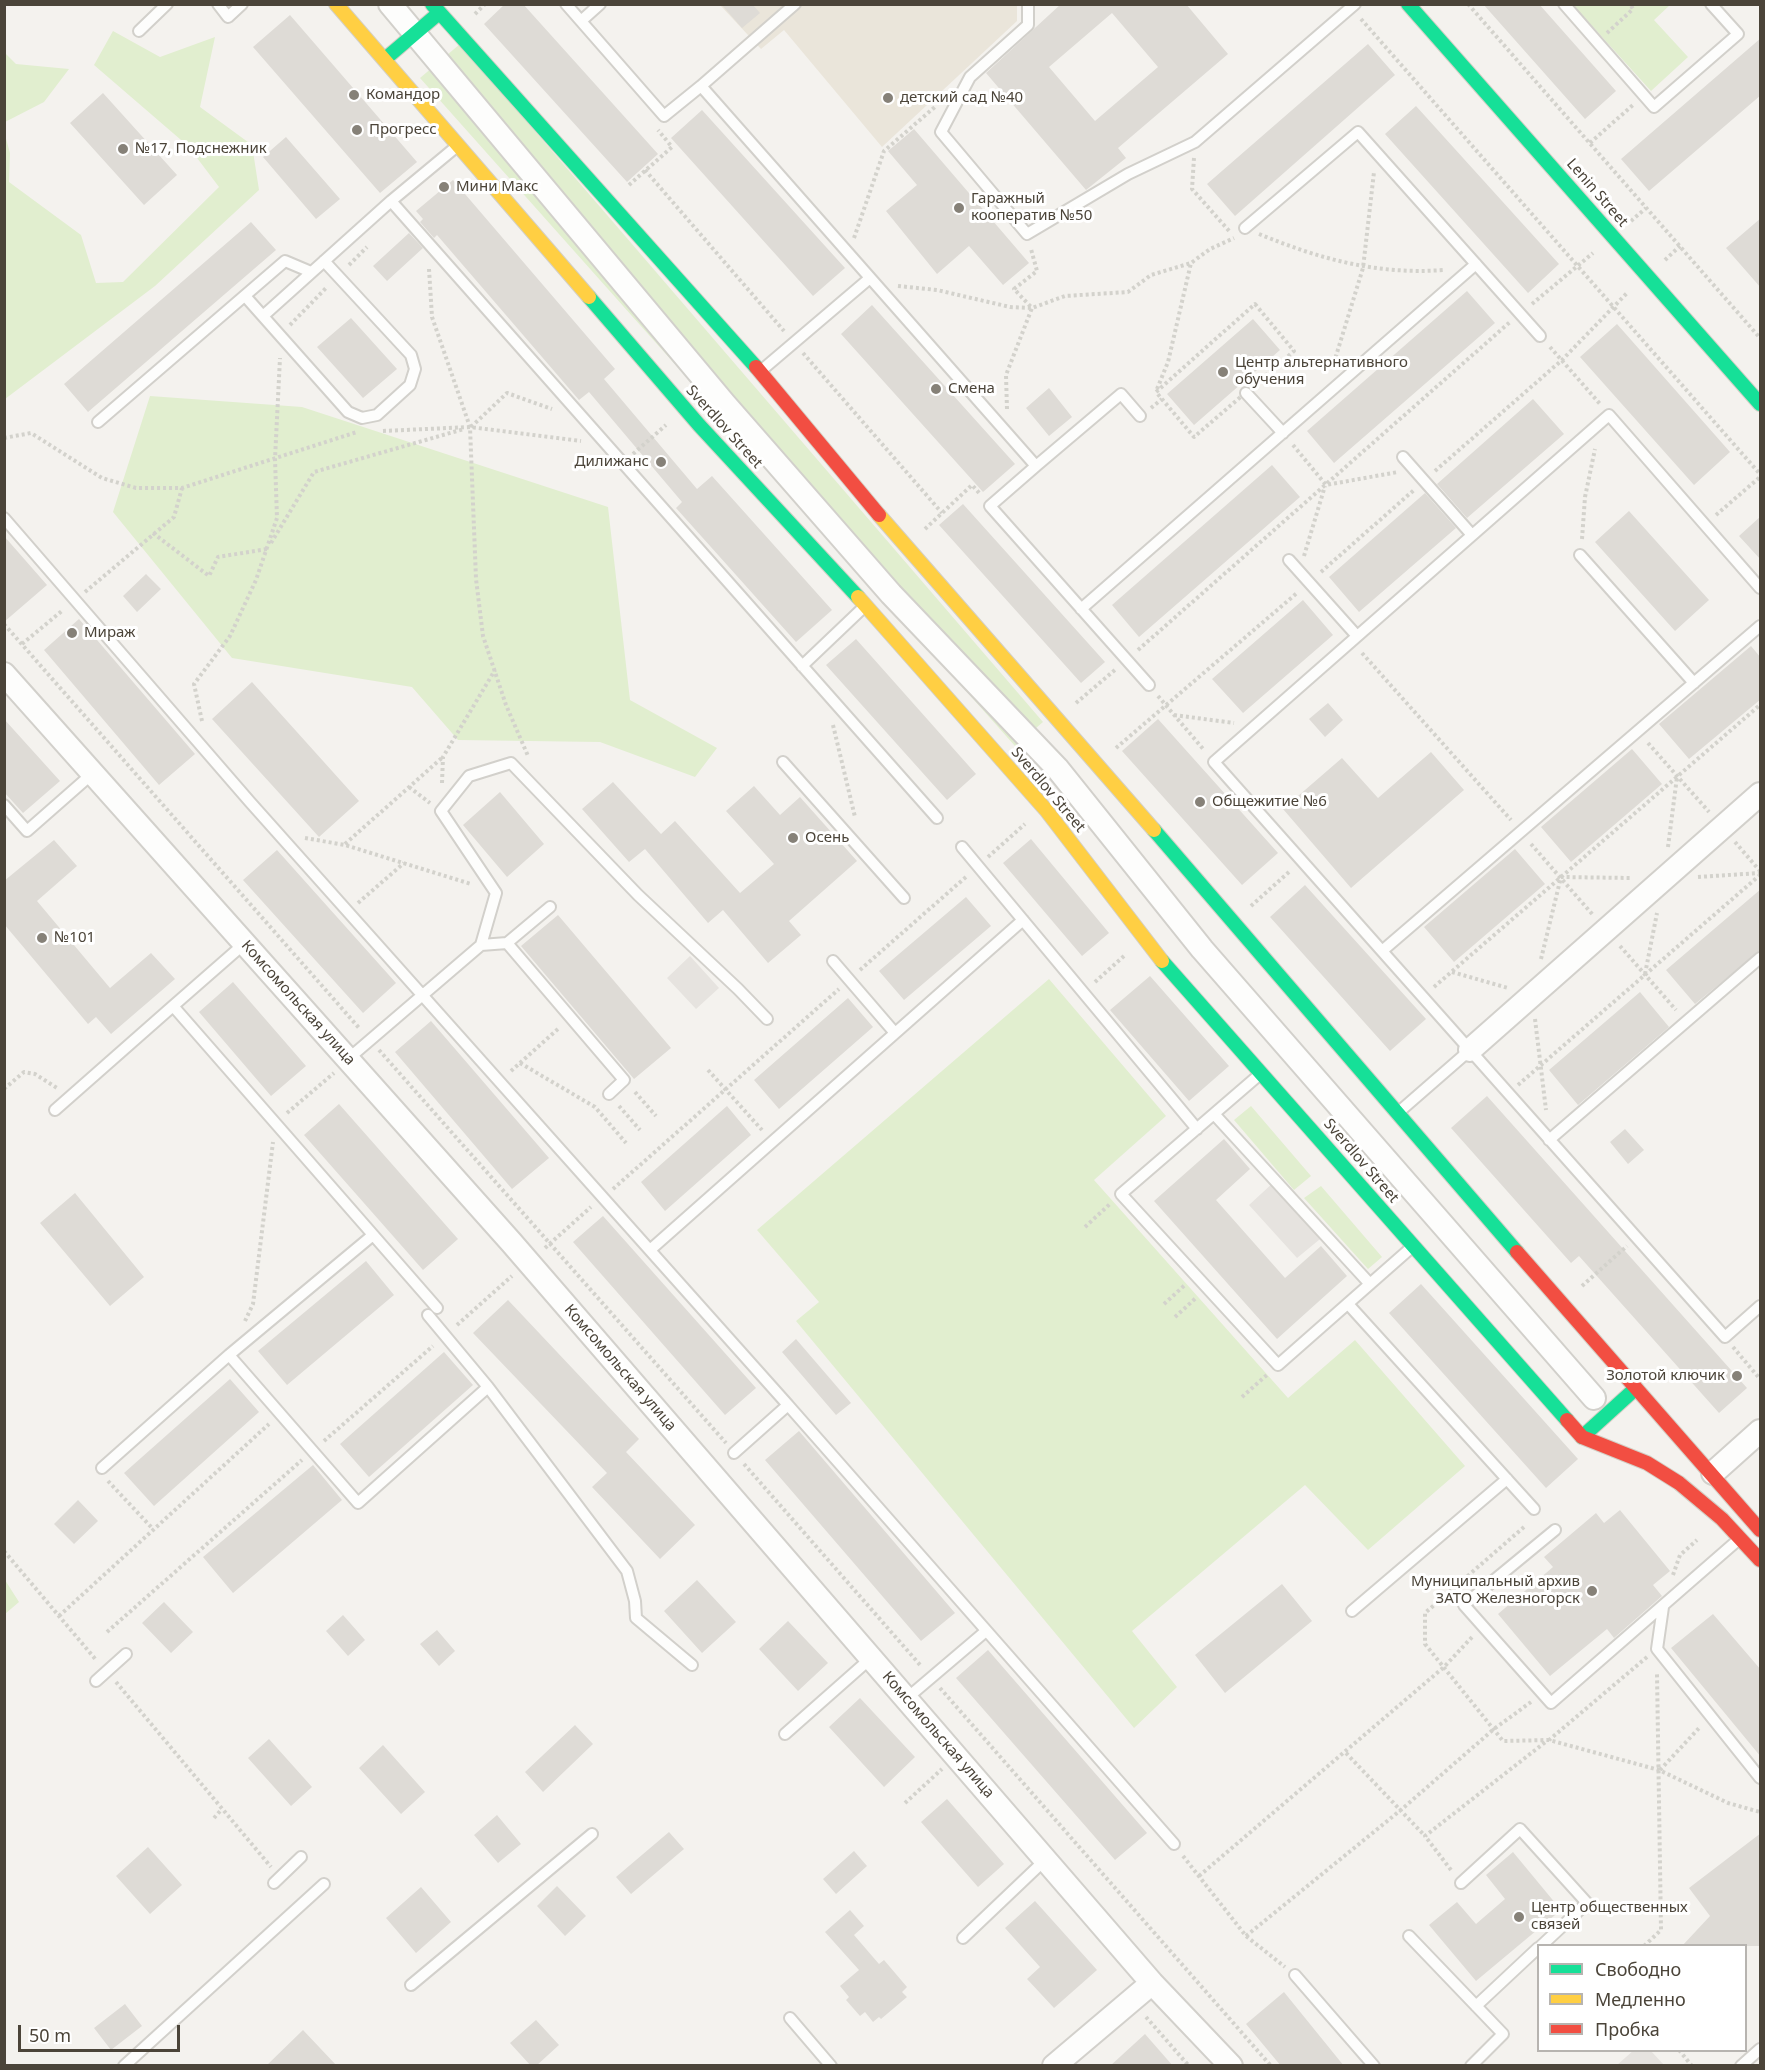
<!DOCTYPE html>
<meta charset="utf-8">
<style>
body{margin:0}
#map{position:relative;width:1765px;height:2070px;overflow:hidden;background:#f4f2ee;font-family:"Noto Sans",sans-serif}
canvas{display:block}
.frame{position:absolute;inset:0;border:6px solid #4b4439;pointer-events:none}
.legend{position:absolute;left:1537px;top:1944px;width:210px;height:108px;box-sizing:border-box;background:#fff;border:2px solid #b7b4b0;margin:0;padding:8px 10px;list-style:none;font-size:18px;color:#4b4439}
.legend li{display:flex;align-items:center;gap:12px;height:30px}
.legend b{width:30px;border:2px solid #b7b4b0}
.scale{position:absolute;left:18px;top:2025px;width:162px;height:27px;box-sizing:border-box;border:3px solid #4b4439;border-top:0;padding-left:8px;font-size:18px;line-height:21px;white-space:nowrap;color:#4b4439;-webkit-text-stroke:4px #fff;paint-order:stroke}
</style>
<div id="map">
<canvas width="1765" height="2070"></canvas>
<div class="frame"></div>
<ul class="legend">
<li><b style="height:8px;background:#16e098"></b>Свободно</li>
<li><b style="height:8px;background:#ffcf43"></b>Медленно</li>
<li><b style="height:8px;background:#f24e42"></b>Пробка</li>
</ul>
<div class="scale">50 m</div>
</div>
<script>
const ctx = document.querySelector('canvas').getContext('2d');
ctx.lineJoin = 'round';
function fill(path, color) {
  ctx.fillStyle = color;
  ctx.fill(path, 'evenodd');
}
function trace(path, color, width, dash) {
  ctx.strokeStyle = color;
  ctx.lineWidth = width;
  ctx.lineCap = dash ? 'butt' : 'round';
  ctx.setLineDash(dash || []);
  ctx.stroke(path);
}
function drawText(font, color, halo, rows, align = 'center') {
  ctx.font = font + ' "Noto Sans",sans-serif';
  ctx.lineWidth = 6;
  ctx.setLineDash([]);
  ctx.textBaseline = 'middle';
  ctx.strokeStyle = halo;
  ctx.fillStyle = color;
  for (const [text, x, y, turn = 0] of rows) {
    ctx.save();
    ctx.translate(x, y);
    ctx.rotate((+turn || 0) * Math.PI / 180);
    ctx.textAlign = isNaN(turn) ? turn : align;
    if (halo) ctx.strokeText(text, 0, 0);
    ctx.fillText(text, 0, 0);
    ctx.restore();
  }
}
fill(new Path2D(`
 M720,5H1017V21L882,147L784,30L761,49Z`), '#eae5da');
fill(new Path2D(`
 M1573,5H1670L1654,20L1688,57L1651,91Z
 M113,31L160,57L215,37L200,107L252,145L259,190L155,286L5,399V135L10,153L9,182L81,235L96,283L123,282L219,187L188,146L94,65Z
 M460,44L1043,722L1015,746L420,78Z
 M5,53L16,64L69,69L44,102L5,122Z
 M150,396L302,407L608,507L630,700L717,748L695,777L600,742L458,740L412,687L232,658L113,512Z
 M1049,979L1166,1116L1094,1180L1288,1398L1355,1340L1465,1466L1368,1550L1305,1485L1132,1631L1177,1687L1134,1728L796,1321L819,1302L757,1230Z
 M1251,1106L1311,1176L1294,1190L1234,1120Z
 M1321,1186L1382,1257L1368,1269L1304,1198Z
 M5,1580L19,1602L5,1614H4Z`), '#e1eecf');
fill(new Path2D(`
 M690,956L719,988L696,1009L667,978Z
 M1275,1181L1325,1235L1297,1258L1249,1205Z
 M1634,2050L1651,2051L1664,2065H1617Z`), '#e6e3df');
fill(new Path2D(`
 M505,4H523L658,154L627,182L484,24Z
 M721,4H752L760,13L742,28Z
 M1061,4H1186L1228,54L1118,148L1126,158L1086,190L986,73ZM1112,13L1158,67L1095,121L1049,67Z
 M1483,4H1539L1616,91L1585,119Z
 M290,15L417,162L380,193L253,47Z
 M1761,38V95L1649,191L1621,159Z
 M1368,44L1395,75L1235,216L1207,184Z
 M103,93L177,175L144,205L70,123Z
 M1416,106L1559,264L1528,293L1385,134Z
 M702,110L845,268L813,296L671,138Z
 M914,129L1029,263L1003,285L969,246L937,274L886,211L917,185L888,151Z
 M286,137L340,199L316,219L263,157Z
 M453,180L615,369L604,379L697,489L712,476L832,610L796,642L676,508L682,502L589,392L579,400L437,235L434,238L420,222L423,219L416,211Z
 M1761,218V288L1726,248Z
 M251,222L276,250L88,412L64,384Z
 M409,233L423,248L387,281L373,266Z
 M1467,291L1495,323L1334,463L1307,431Z
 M872,305L1015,464L983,492L841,334Z
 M351,318L397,369L363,398L317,347Z
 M1253,319L1280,350L1194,425L1167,394Z
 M1617,324L1730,452L1694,485L1580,357Z
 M1049,388L1072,417L1049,436L1026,408Z
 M1533,399L1564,434L1467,518L1437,484Z
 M1272,465L1300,497L1139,637L1112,605Z
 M1425,493L1456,528L1359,612L1329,577Z
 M963,504L1105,662L1081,683L939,525Z
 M1629,511L1709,600L1675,631L1595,542Z
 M1761,516V560L1739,536Z
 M4,536L47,585L4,622Z
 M146,574L161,589L137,612L123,596Z
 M1303,600L1333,635L1243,713L1212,679Z
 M79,619L195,754L159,785L44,650Z
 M856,639L976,774L947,800L826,665Z
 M1751,646L1761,658V699L1689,759L1659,724Z
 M252,682L359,801L319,837L212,719Z
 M1328,703L1343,720L1325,737L1309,719Z
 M4,719L60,781L23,813L4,792Z
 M1158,719L1278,853L1242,885L1122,751Z
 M1632,749L1662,784L1571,862L1541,827Z
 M1431,752L1464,790L1351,888L1283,809L1342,758L1378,798Z
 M613,782L661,834L675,821L740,893L774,864L726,811L754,786L780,815L800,797L857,861L789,921L801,935L768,963L723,910L708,923L645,849L629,862L582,809Z
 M500,792L544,844L507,877L463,825Z
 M1031,839L1109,933L1082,956L1003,863Z
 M54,840L77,866L37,901L110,988L151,953L175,979L111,1034L96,1017L88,1024L4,924V881Z
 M1515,849L1545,884L1454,962L1424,927Z
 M277,850L396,983L363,1013L243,880Z
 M1305,885L1426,1019L1390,1051L1270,917Z
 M1761,889V950L1695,1004L1666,970Z
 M966,897L991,926L904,1000L879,971Z
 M558,915L671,1048L634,1079L521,946Z
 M1150,976L1229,1066L1189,1101L1110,1010Z
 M233,982L306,1066L271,1096L199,1012Z
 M1640,992L1669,1027L1578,1105L1549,1070Z
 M848,998L873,1027L779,1109L754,1080Z
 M431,1021L549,1158L512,1189L395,1052Z
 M1487,1096L1747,1388L1719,1413L1579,1256L1571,1263L1451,1128Z
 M339,1104L458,1239L423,1270L304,1135Z
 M727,1106L751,1135L665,1211L641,1182Z
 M1625,1129L1644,1150L1628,1164L1610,1142Z
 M1224,1139L1250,1169L1216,1200L1285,1278L1321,1246L1347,1276L1277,1339L1154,1201Z
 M75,1193L144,1277L110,1306L40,1223Z
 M603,1216L756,1388L725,1415L573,1242Z
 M366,1261L394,1295L287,1385L258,1351Z
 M1421,1284L1578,1459L1546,1488L1389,1313Z
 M508,1300L639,1439L626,1452L695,1525L660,1559L592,1487L607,1473L473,1333Z
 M796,1339L851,1403L836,1415L782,1352Z
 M444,1352L473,1385L369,1477L340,1444Z
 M230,1379L259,1412L154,1506L124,1473Z
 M799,1431L955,1613L921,1641L765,1460Z
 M313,1465L342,1500L233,1593L203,1557Z
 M78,1500L98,1521L74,1544L54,1524Z
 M1620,1510L1670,1571L1653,1585L1662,1596L1614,1638L1607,1629L1550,1676L1498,1614L1553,1567L1544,1557L1596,1513L1604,1523Z
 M697,1580L736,1622L702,1653L664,1611Z
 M1282,1584L1312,1621L1225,1693L1195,1655Z
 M164,1602L193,1632L171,1653L142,1623Z
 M1713,1614L1761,1670V1757L1671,1648Z
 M343,1615L365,1640L348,1656L326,1631Z
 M788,1621L828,1663L798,1691L759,1649Z
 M437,1630L455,1651L439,1666L420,1644Z
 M988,1650L1147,1833L1115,1860L956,1678Z
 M860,1698L915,1757L884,1787L829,1727Z
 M575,1725L593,1744L543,1792L525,1772Z
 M269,1739L312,1787L291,1806L248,1758Z
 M383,1745L425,1792L401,1814L359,1768Z
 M947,1799L1004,1864L978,1887L921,1822Z
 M497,1815L521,1844L498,1863L474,1835Z
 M669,1832L684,1849L631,1894L616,1877Z
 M1761,1833V1946H1682L1710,1916L1689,1888Z
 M148,1847L182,1885L150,1914L116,1876Z
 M854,1851L867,1866L836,1894L823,1879Z
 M1513,1852L1561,1910L1476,1981L1429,1925L1457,1902L1476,1924L1505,1899L1486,1875Z
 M557,1886L586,1916L565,1936L537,1906Z
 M421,1887L451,1922L416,1953L386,1918Z
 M1035,1901L1097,1970L1054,2008L1027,1979L1040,1967L1005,1928Z
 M850,1910L864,1926L854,1935L879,1964L884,1960L907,1987L902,1992L907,1997L881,2019L879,2017L873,2022L865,2012L860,2016L846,2000L849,1997L840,1986L859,1970L825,1932Z
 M1284,1992L1344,2066H1281L1246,2024Z
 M125,2004L142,2026L111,2050L94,2028Z
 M536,2020L559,2045L536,2066H531L510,2043Z
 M303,2030L337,2066H266Z
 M1145,2034L1173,2066H1110Z`), '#dedbd6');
const lane = new Path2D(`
 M218,4L228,17L242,4
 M566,4L664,116L701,86L1036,466L990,506L1149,685
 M1028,4V25L970,77L941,132L1027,234L1128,174L1195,142L1355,4
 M1564,4L1654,107L1738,34L1711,4
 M581,21L600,4
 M139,31L167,4
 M701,86L795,4
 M456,147L391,201L937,818
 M1245,228L1358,132L1540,336
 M245,296L348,412L362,418L377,415L410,385L415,369L411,355L324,261
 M263,316L391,201
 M763,369L870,278
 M1246,393L1283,433
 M98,422L285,261L311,272
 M1403,457L1472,535
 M1036,466L1121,394L1140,416
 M4,518L250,802L788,1405
 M1580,555L1694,683
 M1289,560L1357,636
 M1760,588L1609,415L1214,762L1725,1337L1760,1306
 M1081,609L1476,264
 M802,666L865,606
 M783,762L904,898
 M4,805L27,831L93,773
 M962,847L1197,1129
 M245,943L173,1006L437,1308
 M507,943L624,1080L609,1094
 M481,945L507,943L550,907
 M1382,951L1760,626
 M833,961L895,1033
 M348,1059L481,945L496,893L441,811L469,776L511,763L638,895L738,989L767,1019
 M1259,1075L1121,1194L1278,1365L1412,1247
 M55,1110L173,1006
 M1400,1111L1470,1050
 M1214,1114L1370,1284
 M1549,1140L1760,958
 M650,1250L1023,920
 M1348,1304L1534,1509
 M428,1315L488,1387
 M229,1355L358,1503L488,1387L627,1571L635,1601L636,1618L692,1665
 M734,1453L788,1405L1174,1844
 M102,1468L229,1355L373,1235
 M1555,1530L1464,1605L1551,1703L1738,1540
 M1663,1607L1657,1649L1760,1778
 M1352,1611L1507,1479
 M96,1681L126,1654
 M906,1699L986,1631
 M785,1734L871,1658
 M274,1883L301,1857
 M1461,1883L1520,1829L1587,1903L1541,1946
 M1409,1936L1503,2034L1471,2066
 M963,1938L1045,1860
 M1295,1975L1374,2066
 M411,1985L592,1834
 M1476,2006L1538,1948
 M790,2018L831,2066
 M124,2066L324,1884
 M1741,2066L1760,2049`);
const street = new Path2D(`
 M390,4L724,403L891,594L1057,768L1202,949L1594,1398
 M4,674L511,1242L1152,1983L1231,2066
 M1470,1050L1760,794
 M1713,1473L1760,1431
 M1054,2066L1152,1983`);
const fast = new Path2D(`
 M432,4L756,367
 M1408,4L1760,404
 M385,59L439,13
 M589,297L699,425L858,597
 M1154,830L1517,1252
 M1162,961L1567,1420
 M1582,1437L1635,1389`);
const slow = new Path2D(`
 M336,4L589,297
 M879,515L1154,830
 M858,597L1046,810L1162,961`);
const jam = new Path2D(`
 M756,367L879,515
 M1517,1252L1760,1530
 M1567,1420L1582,1437L1647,1463L1679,1483L1722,1519L1760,1560`);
trace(lane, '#d2d0cb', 14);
trace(street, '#d2d0cb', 26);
trace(fast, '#d3cfc5', 16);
trace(slow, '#d3cfc5', 16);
trace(jam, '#d3cfc5', 16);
trace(new Path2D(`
 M1468,4L1760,338
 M475,14L485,4
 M1361,19L1760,474
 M1607,33L1633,9L1630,4
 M1590,143L1634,104
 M1194,158L1192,189L1230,232
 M645,170L784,331
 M629,185L672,147L658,130
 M1631,221L1646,208
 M1259,234C1320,259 1377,275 1444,270
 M854,238L884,151L936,106
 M1665,260L1680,246
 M349,265L367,247
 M429,269L432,317L470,427L476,579L483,636L506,705L528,756
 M898,286L937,290L1010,307L1032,308L1065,296L1128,292L1151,275L1191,263L1210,249L1234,238
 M1255,304L1294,351L1194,437L1156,392Z
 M1532,304L1593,253
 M290,325L327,287
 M1550,347L1601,405
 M803,353L942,513
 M1332,369L1363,268L1374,172
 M1157,389L1168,362L1191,263
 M1151,408L1162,399
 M1007,409L1006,375L1032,308L1014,289L1037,271L1031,249
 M471,427L507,393L552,409
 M383,431L470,427L581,441
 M4,438L31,433L102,478L136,488H182L357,432
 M1293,445L1326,485L1398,472
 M633,454L666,425
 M1435,471L1562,360L1628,292
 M1716,515L1760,477
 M925,529L972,485L980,494
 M153,533L209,576L218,557L267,549
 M1582,539L1585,497L1595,449
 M271,543L314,472L464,429
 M1304,556L1325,486
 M1321,572L1414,490
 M85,592L174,517L182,488
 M4,624L360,1029
 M22,644L63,610
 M1138,650L1510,322
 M1362,653L1511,820
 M1158,696L1204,750
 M1076,703L1116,669
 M1174,715L1234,723
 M202,721L194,684L230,636L256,580L277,518L275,459L280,358
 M833,725L855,817
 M1648,743L1709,812
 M1116,748L1297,593
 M442,783L443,757L495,670
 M409,787L430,803
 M305,838L345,845L471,884
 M1735,842L1760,871
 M345,844L443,757
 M1531,844L1593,915
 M1668,847L1677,777
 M988,857L1025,824
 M1698,877L1760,873
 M358,903L404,863
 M1251,906L1290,871
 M1620,946L1676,1010
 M1541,959L1561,877L1631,878
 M860,970L967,876
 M1452,972L1508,988
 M1645,974L1657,913
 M1095,982L1125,955
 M1434,987L1760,705
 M1535,1019L1546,1110
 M379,1050L726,1443
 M520,1063L595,1107L626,1143
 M708,1070L762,1130
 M511,1071L559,1028
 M1518,1085L1760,875
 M4,1089L24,1072L35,1074L57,1088
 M635,1092L656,1116
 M619,1106L640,1130
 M287,1113L334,1073
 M613,1189L839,989
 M1085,1227L1111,1203
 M545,1248L591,1207
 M1582,1286L1627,1246
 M1164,1304L1186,1284
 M1175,1317L1197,1297
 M245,1321L253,1304L273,1142
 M457,1325L512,1276
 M1733,1347L1760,1379
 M1242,1397L1268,1374
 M324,1441L433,1346
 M744,1464L921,1666
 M108,1481L153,1529
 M1524,1527L1425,1613V1644L1503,1741L1549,1740
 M4,1551L97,1661
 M1673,1575L1680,1555L1697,1540
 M59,1616L269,1424
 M107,1632L302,1460
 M1647,1657L1549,1740L1659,1770L1728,1803L1760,1812
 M116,1682L271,1867
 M940,1688L1271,2066
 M1346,1753L1425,1836
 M1660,1770L1700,1727
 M905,1803L942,1769
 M214,1818L221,1810
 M1183,1856L1246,1936L1285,1967
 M1451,1870L1425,1836L1548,1740
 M1199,1876L1444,1667L1473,1636
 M1246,1936L1402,1809L1494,1729L1531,1702
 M1644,1946L1661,1930L1657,1674
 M1146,2017L1189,2066
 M1679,2050L1692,2066`), '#d3d2cc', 4, [3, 3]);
trace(lane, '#fdfdfc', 10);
trace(street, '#fdfdfc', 22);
trace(fast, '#16e098', 14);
trace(slow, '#ffcf43', 14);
trace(jam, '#f24e42', 14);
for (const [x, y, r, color] of [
 [354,95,6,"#868178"],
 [888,98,6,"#868178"],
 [357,130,6,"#868178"],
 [123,149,6,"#868178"],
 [444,187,6,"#868178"],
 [959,208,6,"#868178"],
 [1223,372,6,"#868178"],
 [936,389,6,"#868178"],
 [661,462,6,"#868178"],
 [72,633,6,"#868178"],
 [1200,802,6,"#868178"],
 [793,838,6,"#868178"],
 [42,938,6,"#868178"],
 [1737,1376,6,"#868178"],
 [1592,1591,6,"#868178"],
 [1519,1917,6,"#868178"]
]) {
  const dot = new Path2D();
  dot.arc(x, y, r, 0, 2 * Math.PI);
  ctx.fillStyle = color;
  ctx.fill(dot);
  trace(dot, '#fff', 2);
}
drawText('15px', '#4b4439', '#fff', [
 ["Командор",366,95],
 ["детский сад №40",900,98],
 ["Прогресс",369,130],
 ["№17, Подснежник",135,149],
 ["Мини Макс",456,187],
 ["Гаражный",971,199],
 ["кооператив №50",971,216],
 ["Центр альтернативного",1235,363],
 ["обучения",1235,380],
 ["Смена",948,389],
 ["Дилижанс",649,462,"right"],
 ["Мираж",84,633],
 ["Общежитие №6",1212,802],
 ["Осень",805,838],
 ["№101",54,938],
 ["Золотой ключик",1725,1376,"right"],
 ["Муниципальный архив",1580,1582,"right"],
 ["ЗАТО Железногорск",1580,1599,"right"],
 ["Центр общественных",1531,1908],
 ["связей",1531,1925]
], 'left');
drawText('15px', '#4b4439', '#fff', [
 ["Lenin Street",1597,193,49],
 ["Sverdlov Street",724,427,48],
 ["Sverdlov Street",1048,790,50],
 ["Комсомольская улица",298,1003,48],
 ["Sverdlov Street",1361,1161,49],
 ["Комсомольская улица",620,1368,49],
 ["Комсомольская улица",938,1735,49]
]);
</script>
